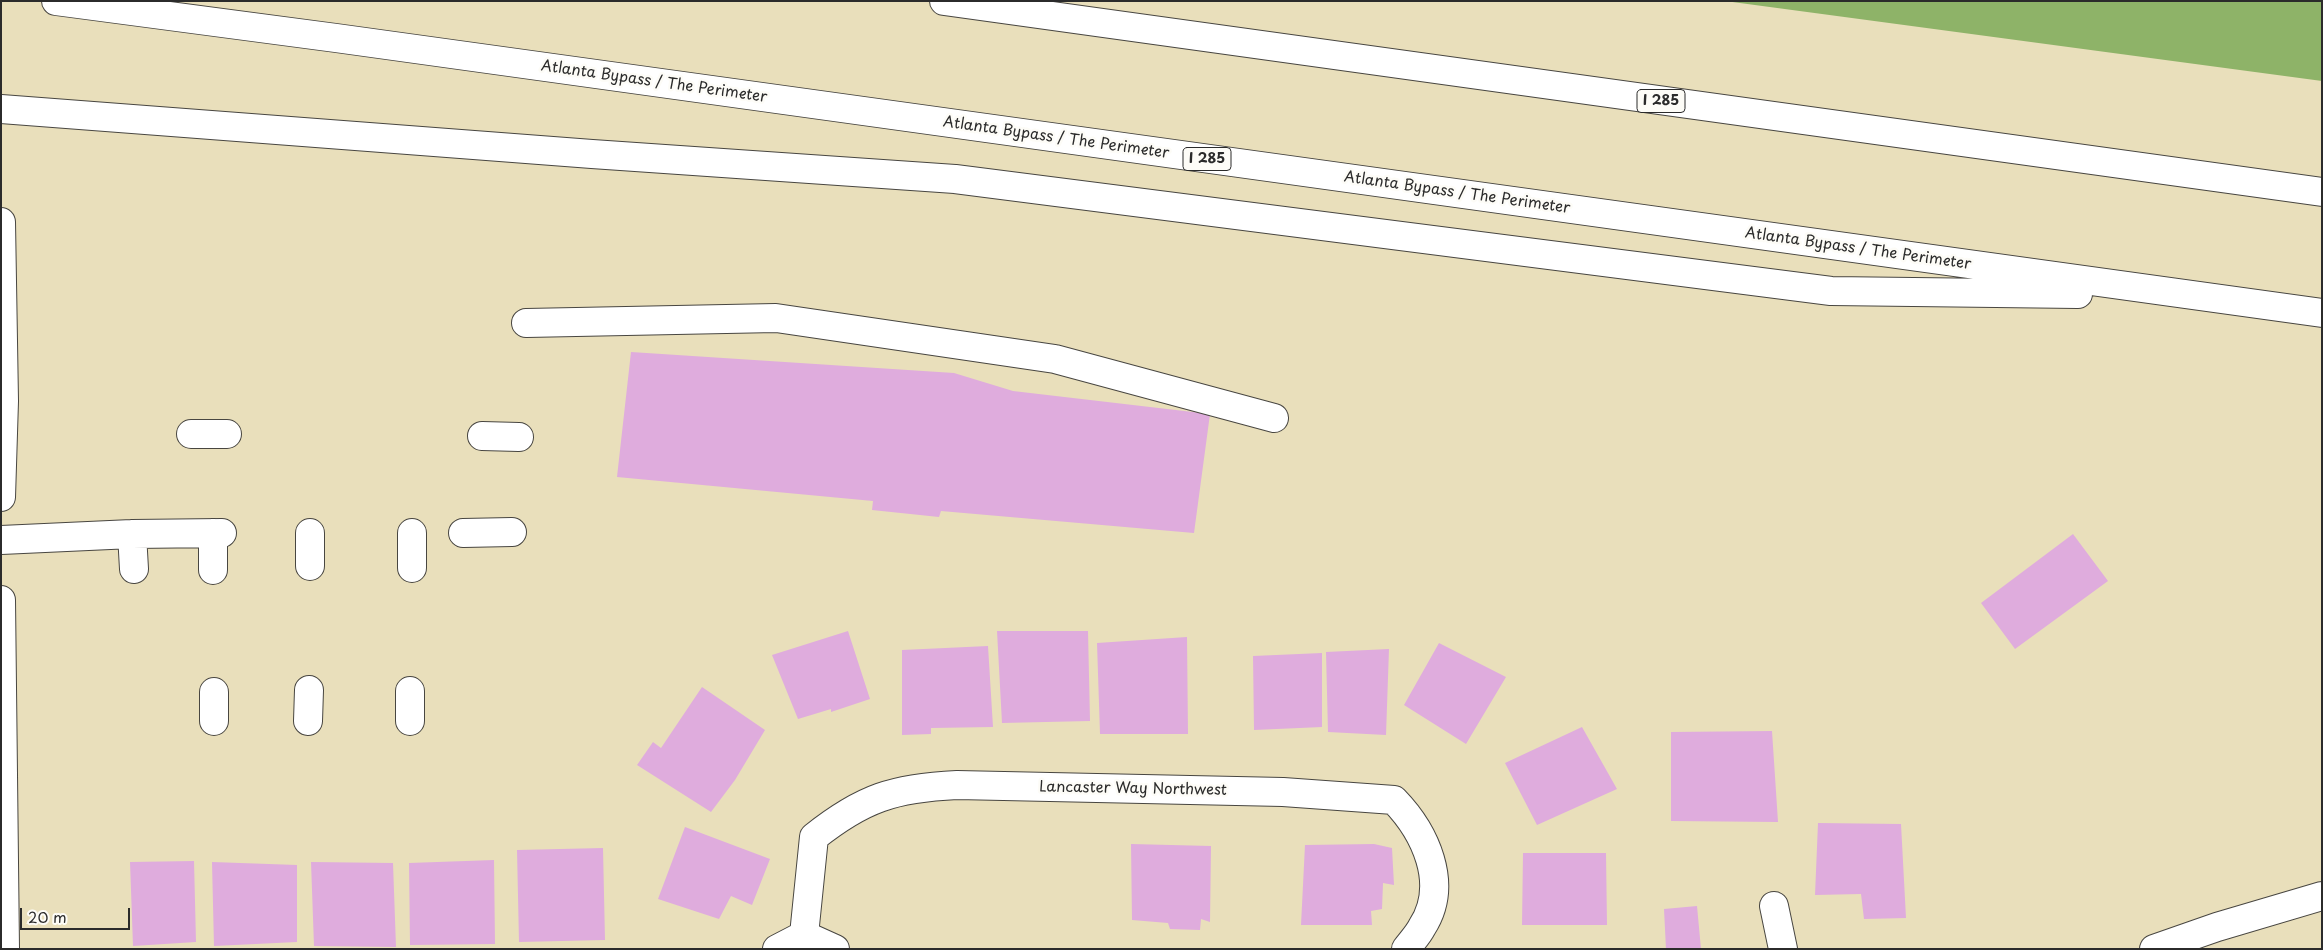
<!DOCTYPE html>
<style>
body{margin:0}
#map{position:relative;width:2323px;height:950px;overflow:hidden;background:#e9dfbb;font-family:"Playpen Sans",sans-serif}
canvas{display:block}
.frame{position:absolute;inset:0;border:2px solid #2b2b2b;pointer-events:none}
.scale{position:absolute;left:20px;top:908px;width:110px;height:22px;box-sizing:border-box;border:2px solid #2b2b2b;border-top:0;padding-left:6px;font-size:15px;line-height:18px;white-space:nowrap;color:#2b2b2b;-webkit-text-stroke:4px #fdfcf7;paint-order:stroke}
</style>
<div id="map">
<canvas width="2323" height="950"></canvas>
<div class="frame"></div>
<div class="scale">20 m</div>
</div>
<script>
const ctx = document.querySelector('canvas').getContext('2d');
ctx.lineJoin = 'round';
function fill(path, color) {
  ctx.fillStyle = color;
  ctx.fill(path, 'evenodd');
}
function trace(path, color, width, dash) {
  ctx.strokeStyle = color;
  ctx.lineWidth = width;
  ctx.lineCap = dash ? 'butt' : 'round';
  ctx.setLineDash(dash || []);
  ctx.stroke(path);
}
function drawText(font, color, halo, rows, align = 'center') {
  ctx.font = font + ' "Playpen Sans",sans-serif';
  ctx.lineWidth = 5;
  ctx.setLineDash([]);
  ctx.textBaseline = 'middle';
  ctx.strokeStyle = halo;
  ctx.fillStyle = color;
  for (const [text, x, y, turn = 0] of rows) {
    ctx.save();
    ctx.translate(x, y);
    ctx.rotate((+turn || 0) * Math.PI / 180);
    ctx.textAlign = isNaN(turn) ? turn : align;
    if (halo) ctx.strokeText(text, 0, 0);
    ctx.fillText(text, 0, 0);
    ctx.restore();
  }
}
fill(new Path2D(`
 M1725,1H2322V81Z`), '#8eb368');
fill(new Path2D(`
 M631,352L954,373L1013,391L1210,414L1194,533L941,511L939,517L872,510L873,501L617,477Z
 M2073,534L2108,581L2015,649L1981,603Z
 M848,631L870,699L831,712V709L798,719L772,655Z
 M997,631H1088L1090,721L1002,723Z
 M1187,637L1188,734H1100L1097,643Z
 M1439,643L1506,677L1466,744L1404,705Z
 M988,646L993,727L931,728V734L902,735V650Z
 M1389,649L1386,735L1328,732L1326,652Z
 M1322,653V727L1254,730L1253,656Z
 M702,687L765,730L735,780L711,812L637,765L653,742L661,748Z
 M1582,727L1617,789L1537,825L1505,763Z
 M1772,731L1778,822L1671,821V732Z
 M1818,823L1901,824L1906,918L1864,919L1861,894L1815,895Z
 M685,827L770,859L752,905L731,896L719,919L658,899Z
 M1131,844L1211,846L1210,922L1201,919L1200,930L1170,929L1168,923L1132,920Z
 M1374,844L1392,848L1394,885L1383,883L1382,909L1371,911L1372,925H1301L1305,845Z
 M603,848L605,940L519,942L517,850Z
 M1523,853H1606L1607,925H1522Z
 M494,860L495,944L410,945L409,863Z
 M194,861L196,942L133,946L130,862Z
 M212,862L297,865V942L214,946Z
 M311,862L393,863L396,947L314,946Z
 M1697,906L1701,949H1666L1664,909Z`), '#dfacdd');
const minor = new Path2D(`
 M1,222L4,401L1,497
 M526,323L776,318L1055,359L1274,418
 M191,434H227
 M482,436L519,437
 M213,533V570
 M463,533L512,532
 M132,534L134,569
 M1,540L132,534L222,533
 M310,566V533
 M412,568V533
 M1,600L5,949
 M214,692V721
 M308,721L309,690
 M410,721V691
 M1774,906L1783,949
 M777,949L804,935
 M835,949L804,935L814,837C863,798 894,788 957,785L1283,792L1394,800C1425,832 1450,884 1422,927C1418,935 1411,942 1406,949
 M2154,949L2217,927L2322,896`);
const highway = new Path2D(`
 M56,1L336,38L2322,313
 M944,1L2322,192
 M1,109L592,154L955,179L1831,291L2078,294`);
trace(minor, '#484641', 30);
trace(highway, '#484641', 30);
trace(minor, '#fff', 28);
trace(highway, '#fff', 28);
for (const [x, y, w] of [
 [1661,101,48],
 [1207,159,48]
]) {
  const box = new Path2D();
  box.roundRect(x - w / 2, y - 11.5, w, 23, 4);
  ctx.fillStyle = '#fdfcf7';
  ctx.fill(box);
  trace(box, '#2b2b2b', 1);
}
drawText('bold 14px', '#2b2b2b', null, [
 ["I 285",1661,101],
 ["I 285",1207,159]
]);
drawText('15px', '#2b2b2b', '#fdfcf7', [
 ["Atlanta Bypass / The Perimeter",654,82,8],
 ["Atlanta Bypass / The Perimeter",1056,138,8],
 ["Atlanta Bypass / The Perimeter",1457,193,8],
 ["Atlanta Bypass / The Perimeter",1858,249,8],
 ["Lancaster Way Northwest",1133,789,1]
]);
</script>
